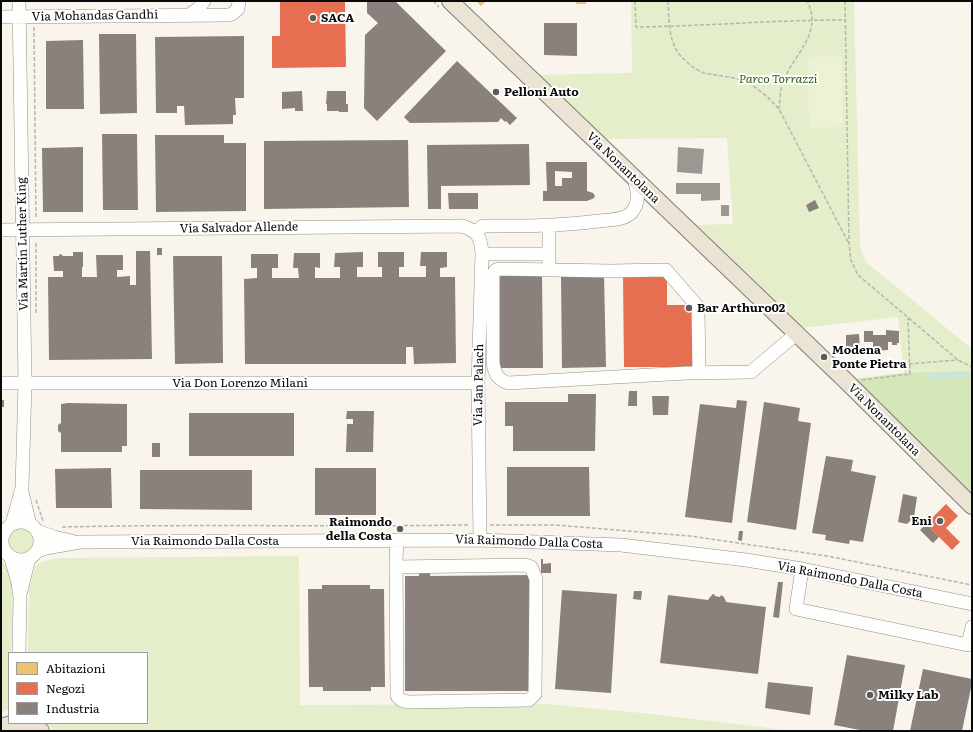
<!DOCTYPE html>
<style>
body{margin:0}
#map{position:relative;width:973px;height:732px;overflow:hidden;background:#f9f5ec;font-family:Literata,serif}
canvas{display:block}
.frame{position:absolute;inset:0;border:2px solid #090909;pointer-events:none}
.legend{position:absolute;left:8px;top:652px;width:140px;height:72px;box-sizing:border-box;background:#fff;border:1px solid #9d9d9d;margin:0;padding:5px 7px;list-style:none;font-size:12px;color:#090909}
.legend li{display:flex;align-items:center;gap:8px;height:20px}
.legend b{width:20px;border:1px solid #9d9d9d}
</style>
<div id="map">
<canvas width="973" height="732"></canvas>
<div class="frame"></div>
<ul class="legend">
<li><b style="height:11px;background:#e9c46a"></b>Abitazioni</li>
<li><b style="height:11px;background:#e76f51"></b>Negozi</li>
<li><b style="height:11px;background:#8a817c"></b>Industria</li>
</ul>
</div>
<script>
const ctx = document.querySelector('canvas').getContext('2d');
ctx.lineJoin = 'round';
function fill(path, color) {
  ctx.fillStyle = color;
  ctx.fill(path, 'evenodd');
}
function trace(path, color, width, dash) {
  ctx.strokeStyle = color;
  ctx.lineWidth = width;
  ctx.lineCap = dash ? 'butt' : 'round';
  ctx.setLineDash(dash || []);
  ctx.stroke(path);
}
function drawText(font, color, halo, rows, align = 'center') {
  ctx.font = font + ' Literata,serif';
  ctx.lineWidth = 4;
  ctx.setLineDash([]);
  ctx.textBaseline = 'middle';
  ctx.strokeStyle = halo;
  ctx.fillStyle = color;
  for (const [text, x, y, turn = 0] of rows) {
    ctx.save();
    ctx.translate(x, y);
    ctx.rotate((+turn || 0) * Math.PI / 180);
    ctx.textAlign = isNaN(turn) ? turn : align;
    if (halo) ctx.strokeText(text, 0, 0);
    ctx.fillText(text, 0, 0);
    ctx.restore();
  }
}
fill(new Path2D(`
 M631,1H854L860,247L866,262L972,349V492L904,373L898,317L802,328L691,225L733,224L727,138L604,139L534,75L628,73L632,72Z
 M8 542a13 13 0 1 1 26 0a13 13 0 1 1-26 0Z
 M299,556L300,705L546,704L642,713L762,727L788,731H54L50,726L46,723H147V653H28L29,591L35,566L42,562L59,558Z
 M1,561L10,568L13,588L11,653H9V700L8,709L1,713Z`), '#e4eecb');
fill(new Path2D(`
 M972,371V494L853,379L903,373Z`), '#d5e6b8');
fill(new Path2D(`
 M842,56L843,127L809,128L808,57Z`), '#edf2d5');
fill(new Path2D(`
 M476,1H486L481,6Z
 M576,1H586V4H576Z`), '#e9c46a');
fill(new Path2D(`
 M280,1H345L346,67L272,68V36H280Z
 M623,275H667V305H694L695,367H624Z
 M946,504L958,516L946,528L960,542L952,550L926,524Z`), '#e76f51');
fill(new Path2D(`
 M367,1H395L446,51L377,121L364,108L365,35L378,23L367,13Z
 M544,23H577V56L544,55Z
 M99,34H136L137,113L100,114Z
 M244,36V98H235L236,115H233V124L185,125L184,106H177V113H156L155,37Z
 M83,40L84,109H46V41Z
 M457,61L517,118L510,125L506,121L505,122L501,118L498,122L410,123L404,117Z
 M302,91L303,111H295V108L282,109V92Z
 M327,91H346V104H348V112H339V111H327V104H326Z
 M102,134H137L138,210H103Z
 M155,135H224V143H246V211L156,212Z
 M408,140L409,207L264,209V141Z
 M529,144L530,185L441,186V209H428L427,145Z
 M83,147V212H43L42,148Z
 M546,162H587V191L593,193L595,196L594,198L592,199L587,201H543V191H547ZM555,171L572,172V178H562V186H555Z
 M448,193H478V209H449Z
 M815,200L819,208L809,212L806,205Z
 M157,248H162V255H157Z
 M136,251H150L152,359L49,360L48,277H63V271H54L53,256H59V255L61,254L63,256H73V252H83V267H82V277H97L96,255H123V270H117V277L130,276V285H136Z
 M363,252V267H357V277H382V267H378V252H404V267H399V277H426V266H420L421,252H447V267L440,268V277H455L456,363L414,364L413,347H406V364H245L244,279L257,278V268H251V254H278V268H272V278H299L298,268H293L294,253H320V268L315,267V278H340V267H334L335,253Z
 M173,256H222L223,363L175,364Z
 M542,275L543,368H500L499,276Z
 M604,275L606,367L562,368L561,276Z
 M886,330L899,331V343H897V345H892V342H888V350L873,351V342H864V331H873V335H886Z
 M859,334L860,351H846V335Z
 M629,391H637V406H628Z
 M568,394H596L595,451H513V426H505V402H568Z
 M652,396H669L668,415H653Z
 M1,400H4V407H1Z
 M737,400L747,401L732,523L685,517L700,404L736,408Z
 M764,402L800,408L798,421L811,423L796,530L747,522Z
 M68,403L127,404V446H122V452H61V433L58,431V425L61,423V404Z
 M347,411H374L373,452H346L347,424H353V419H346Z
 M189,413H294V456H189Z
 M152,443H160V457H152Z
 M826,456L853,460L851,471L876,476L863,542L850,540L849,544L825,540L826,535L812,533Z
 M507,467H589L590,516H507Z
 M111,468L112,508H56L55,469Z
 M315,468H376V515H315Z
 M140,470H252V510L140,509Z
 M903,494L917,497L914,517L907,524L898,522Z
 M926,524L939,537L933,543L920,530Z
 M739,531H743L742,541L738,540Z
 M541,559H543V564L551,563V573H541Z
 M421,571H428L430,573V576L530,575V691H405V576H419V573Z
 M778,582H783L779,618L773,617Z
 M322,585H370V589H384L385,687H371V691H323V687H309L308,589H322Z
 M562,590L617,594L611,693L555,689Z
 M634,591H642L641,600L633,599Z
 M713,594H714L715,596L720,597L721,595L724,597L726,602L766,607L758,674L660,663L668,595L708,600L710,597Z
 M847,655L905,665L893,731H865L834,725Z
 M923,669L972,679V683L962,731H910Z
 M768,682L813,687L810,715L765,708Z`), '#8a817c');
trace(new Path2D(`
 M926,376L972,375`), '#c1e7f4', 2.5);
fill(new Path2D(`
 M678,147L704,149L702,174L677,172Z
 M676,183H720V200L701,201V194H676Z
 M721,205H729V216H721Z`), '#9b9893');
const minor = new Path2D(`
 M189,15L199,8L204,1
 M1,17L228,15L232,14L238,9L239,1
 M549,226V262
 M1,230L462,226C478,231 481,237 482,254L478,383L480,540
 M476,232L483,226C522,226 561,226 599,221C609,220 624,220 631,213C641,202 637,190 634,178
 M482,254H549
 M699,373L698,307L666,270L610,271L499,269L496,270L493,274V363C495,374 497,379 508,383L687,373L751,372L796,334
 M1,383H478
 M22,492L30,525
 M2 541a19 19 0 1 1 38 0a19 19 0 1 1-38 0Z
 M12,524L22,488L25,384L19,1
 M37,531L54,537L72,541
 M37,551L46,548L80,542L480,540L621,545L746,560L802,569L972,604
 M11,558L18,583L20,597L19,653
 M397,567L525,565L531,567L536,579L535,694L529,700L408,702L401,700L397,696L396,560L397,540
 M802,569L796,609L968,645L972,627
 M21,591L29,558`);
const major = new Path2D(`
 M450,1L847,382L972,506
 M16,723C25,724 33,725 41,731
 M1,727L14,723`);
trace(minor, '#918f8b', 14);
trace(major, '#7e7d78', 18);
trace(new Path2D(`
 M433,1L439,7
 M635,1L636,27C706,26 776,20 845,20
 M668,1C669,19 668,39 679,54C682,58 685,60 688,63C692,67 699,71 704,73C717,76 730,76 743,81C758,87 769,98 779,109L848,242
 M845,1L849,243L851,260L858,275L958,360L972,367
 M34,27L36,219
 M779,109C780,101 780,90 783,82C793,55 824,33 807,1
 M36,313V241
 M909,364L958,360
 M862,380L910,374L908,318
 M36,500L43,521
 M490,525H555L690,536L827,556L972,585
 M62,527C197,524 333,527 468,525`), '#b6b5b4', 1.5, [4, 2]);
trace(minor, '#fefefc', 13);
trace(major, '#ebe4d5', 16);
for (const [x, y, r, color] of [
 [313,18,4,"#5d5c58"],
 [496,92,4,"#5d5c58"],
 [689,308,4,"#5d5c58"],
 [824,357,4,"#5d5c58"],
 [940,521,4,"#5d5c58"],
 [400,529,4,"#5d5c58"],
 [870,695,4,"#5d5c58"]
]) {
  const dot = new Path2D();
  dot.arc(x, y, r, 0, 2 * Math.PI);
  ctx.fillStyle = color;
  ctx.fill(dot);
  trace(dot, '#fff', 1.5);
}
drawText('12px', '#090909', '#fff', [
 ["Via Mohandas Gandhi",95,16,-1],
 ["Via Nonantolana",623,168,44],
 ["Via Salvador Allende",239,228,-1],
 ["Via Martin Luther King",23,244,-91],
 ["Via Don Lorenzo Milani",240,383],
 ["Via Jan Palach",479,385,-89],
 ["Via Nonantolana",884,420,45],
 ["Via Raimondo Dalla Costa",205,541],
 ["Via Raimondo Dalla Costa",529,542,2],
 ["Via Raimondo Dalla Costa",850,580,11]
]);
drawText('bold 12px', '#090909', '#fff', [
 ["SACA",321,18],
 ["Pelloni Auto",504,92],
 ["Bar Arthuro02",697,308],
 ["Modena",832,350],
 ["Ponte Pietra",832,364],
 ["Eni",932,521,"right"],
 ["Raimondo",392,522,"right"],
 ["della Costa",392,536,"right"],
 ["Milky Lab",878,695]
], 'left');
drawText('italic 12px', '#2f6119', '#fff', [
 ["Parco Torrazzi",778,79]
]);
</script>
